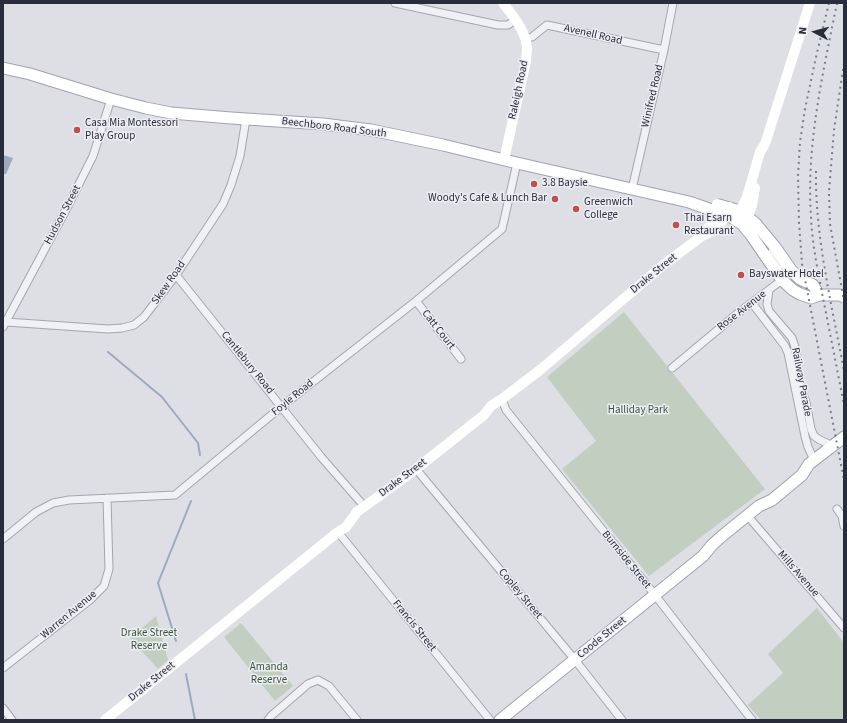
<!DOCTYPE html>
<style>
body{margin:0}
#map{position:relative;width:847px;height:723px;overflow:hidden;background:#dedfe5;font-family:"Source Sans 3",sans-serif}
canvas{display:block}
.frame{position:absolute;inset:0;border:4px solid #292c3a;pointer-events:none}
.north{position:absolute;left:795px;top:12px;width:40px;height:40px;-webkit-text-stroke:3px #edeef3;paint-order:stroke;rotate:276deg;font-size:11px;font-weight:700;line-height:16px;text-align:center;color:#292c3a}
.north::after{content:'';display:block;margin:auto;width:14px;height:18px;background:#292c3a;clip-path:polygon(50% 0,100% 100%,50% 72%,0 100%)}
</style>
<div id="map">
<canvas width="847" height="723"></canvas>
<div class="frame"></div>
<div class="north">N</div>
</div>
<script>
const ctx = document.querySelector('canvas').getContext('2d');
ctx.lineJoin = 'round';
function fill(path, color) {
  ctx.fillStyle = color;
  ctx.fill(path, 'evenodd');
}
function trace(path, color, width, dash) {
  ctx.strokeStyle = color;
  ctx.lineWidth = width;
  ctx.lineCap = dash ? 'butt' : 'round';
  ctx.setLineDash(dash || []);
  ctx.stroke(path);
}
function drawText(font, color, halo, rows, align = 'center') {
  ctx.font = font + ' "Source Sans 3",sans-serif';
  ctx.lineWidth = 3;
  ctx.setLineDash([]);
  ctx.textBaseline = 'middle';
  ctx.strokeStyle = halo;
  ctx.fillStyle = color;
  for (const [text, x, y, turn = 0] of rows) {
    ctx.save();
    ctx.translate(x, y);
    ctx.rotate((+turn || 0) * Math.PI / 180);
    ctx.textAlign = isNaN(turn) ? turn : align;
    if (halo) ctx.strokeText(text, 0, 0);
    ctx.fillText(text, 0, 0);
    ctx.restore();
  }
}
fill(new Path2D(`
 M624,312L765,489L649,576L562,469L596,441L547,377Z
 M817,608L844,643V720H761L748,705L783,673L768,654Z
 M156,616L168,660L158,669L130,638Z
 M241,623L293,686L275,701L224,637Z`), '#c1cec0');
fill(new Path2D(`
 M3,155L13,158L6,174H3Z`), '#9ca9c1');
trace(new Path2D(`
 M108,352L162,397L198,443L200,455
 M176,641L158,583L191,501
 M186,674L195,720`), '#9ca9c1', 2);
const street = new Path2D(`
 M395,3L498,25H508L515,20
 M525,39L532,37L547,25L664,50
 M632,189L664,50L673,3
 M176,275L322,458L364,506
 M769,290L767,304L769,311L792,338L795,347L798,369L801,389L806,402L811,429L814,436L820,440L833,446
 M416,301L461,359
 M752,303L785,346L788,353L805,436L808,447L814,460
 M6,322L108,329L122,328L134,325L144,317L176,275L223,204L231,185L240,156L246,119
 M3,327L69,204L93,156L111,99
 M672,368L738,313L782,280L785,274L784,269L772,252L773,249
 M502,399L506,410L655,595L752,720
 M416,469L575,660L622,720
 M837,509L842,516L844,526
 M752,521L844,628
 M338,532L490,720
 M3,539L36,512L53,503L69,500L175,495L281,407L416,301L502,229L517,163
 M3,668L90,600L104,586L109,569L107,498
 M3,708L12,720
 M268,720L271,716L308,684L318,680L329,686L357,720`);
const primary = new Path2D(`
 M3,68L30,74L111,99L146,108L171,113L231,118L323,124L371,130L443,145L517,163L689,202L709,209L726,214L742,224L751,235L782,280L793,290L800,294L811,298L819,295H840L844,297
 M719,205L740,211L755,223L775,247L791,270L800,279L813,285L819,295
 M500,720L703,556L712,545L722,536L759,506L772,500L802,475L809,464L844,437`);
trace(street, '#a4a6ae', 9);
trace(primary, '#9ea3af', 13);
trace(street, '#f0f1f4', 7);
trace(new Path2D(`
 M503,3C513,16 526,31 527,48C527,52 526,57 526,61L504,160
 M736,218L743,205L747,197L760,152L765,144L810,3
 M742,223C753,212 752,203 755,188
 M703,235L711,224L714,217L717,204
 M105,720L338,532L346,527L357,512L416,469L484,415L491,406L502,399L540,370L641,284L662,266L702,236C718,230 723,223 729,207`), '#fff', 10);
trace(primary, '#fff', 11);
trace(new Path2D(`
 M829,3L816,57L805,109L800,142L798,176L799,222L802,264L844,480
 M837,3C823,73 806,145 811,217C812,244 818,271 823,298C830,333 837,369 844,405
 M844,63L834,130L829,192L830,224L844,301
 M816,171C815,238 832,305 844,371`), '#797d8d', 2, [2, 4]);
for (const [x, y, r, color] of [
 [77,130,4,"#bd5150"],
 [534,184,4,"#bd5150"],
 [555,199,4,"#bd5150"],
 [576,209,4,"#bd5150"],
 [676,225,4,"#bd5150"],
 [741,275,4,"#bd5150"]
]) {
  const dot = new Path2D();
  dot.arc(x, y, r, 0, 2 * Math.PI);
  ctx.fillStyle = color;
  ctx.fill(dot);
  trace(dot, '#edeef3', 1.5);
}
drawText('11px', '#292c3a', '#edeef3', [
 ["Avenell Road",593,35,13],
 ["Raleigh Road",519,90,-78],
 ["Winifred Road",653,96,-77],
 ["Beechboro Road South",334,128,7],
 ["Hudson Street",63,215,-62],
 ["Drake Street",654,274,-39],
 ["Skew Road",169,283,-55],
 ["Rose Avenue",742,311,-38],
 ["Catt Court",438,330,52],
 ["Cantlebury Road",247,363,51],
 ["Railway Parade",801,382,79],
 ["Foyle Road",293,398,-39],
 ["Drake Street",403,478,-37],
 ["Burnside Street",626,560,51],
 ["Mills Avenue",798,574,49],
 ["Copley Street",520,594,50],
 ["Warren Avenue",69,615,-40],
 ["Francis Street",414,626,51],
 ["Coode Street",602,638,-39],
 ["Drake Street",152,682,-39]
]);
drawText('11px', '#292c3a', '#edeef3', [
 ["Casa Mia Montessori",85,124],
 ["Play Group",85,137],
 ["3.8 Baysie",542,184],
 ["Woody's Cafe & Lunch Bar",547,199,"right"],
 ["Greenwich",584,203],
 ["College",584,216],
 ["Thai Esarn",684,219],
 ["Restaurant",684,232],
 ["Bayswater Hotel",749,275]
], 'left');
drawText('11px', '#395438', '#edeef3', [
 ["Halliday Park",638,411],
 ["Drake Street",149,634],
 ["Reserve",149,647],
 ["Amanda",269,668],
 ["Reserve",269,681]
]);
</script>
